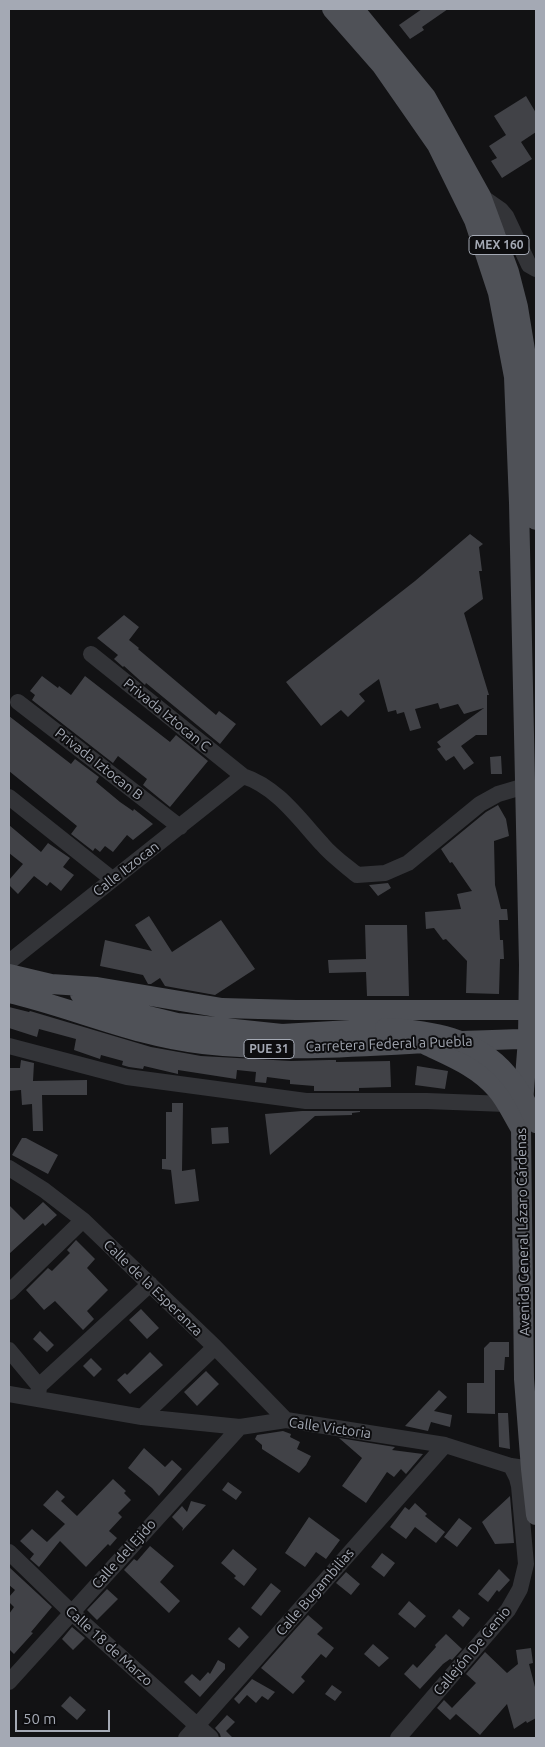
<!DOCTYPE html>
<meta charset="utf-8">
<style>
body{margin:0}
#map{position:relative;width:545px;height:1747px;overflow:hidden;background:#121214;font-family:Ubuntu,sans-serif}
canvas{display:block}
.frame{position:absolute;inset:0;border:10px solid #a4a9b4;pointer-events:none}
.scale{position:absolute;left:15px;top:1710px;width:95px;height:22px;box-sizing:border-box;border:2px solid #a4a9b4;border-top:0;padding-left:6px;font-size:15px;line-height:18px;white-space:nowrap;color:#a4a9b4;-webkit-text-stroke:4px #0d0d0f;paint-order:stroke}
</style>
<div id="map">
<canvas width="545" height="1747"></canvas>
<div class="frame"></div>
<div class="scale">50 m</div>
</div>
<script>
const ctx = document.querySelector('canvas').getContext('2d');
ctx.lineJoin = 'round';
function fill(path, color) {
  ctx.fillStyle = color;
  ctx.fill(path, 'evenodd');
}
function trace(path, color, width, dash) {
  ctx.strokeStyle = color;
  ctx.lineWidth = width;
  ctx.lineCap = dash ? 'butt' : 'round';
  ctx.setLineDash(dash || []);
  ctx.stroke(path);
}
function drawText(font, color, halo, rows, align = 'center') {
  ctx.font = font + ' Ubuntu,sans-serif';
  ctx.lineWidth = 4;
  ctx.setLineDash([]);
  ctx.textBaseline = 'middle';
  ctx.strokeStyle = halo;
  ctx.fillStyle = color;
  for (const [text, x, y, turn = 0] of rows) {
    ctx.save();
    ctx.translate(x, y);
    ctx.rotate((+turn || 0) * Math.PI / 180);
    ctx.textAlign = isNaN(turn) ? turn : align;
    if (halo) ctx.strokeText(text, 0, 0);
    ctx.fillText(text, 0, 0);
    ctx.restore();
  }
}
fill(new Path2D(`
 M422,9H448L422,27L424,30L410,39L399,25Z
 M526,96L536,113V132L521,142L532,159L502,178L491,161L497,158L489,146L506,135L494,116Z
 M470,534L483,544L479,547L482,571H479L483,599L464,613L489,695H487V735H476L461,746L474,763L464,770L454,756L446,761L437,749L441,747L437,742L484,708L464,714L458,704L440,709L438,703L415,709L421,728L410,731L404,712L397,714L396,710L388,712L379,679L359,694L365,701L348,717L341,710L321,726L286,682L415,581Z
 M124,615L139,627L129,640L139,648L138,649L216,715L219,711L236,724L220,744L146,683L145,685L124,666L123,667L114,659L118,655L97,638Z
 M42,676L58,688L59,686L71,695L85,676L170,742L176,735L208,761L170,807L143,785L147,779L118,756L113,763L32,700L35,695L30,691Z
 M9,716L71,764L75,759L99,777L96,782L120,802L133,811L134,809L153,824L133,840L127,835L113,852L105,846L100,852L95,848L93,851L71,834L77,826L9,771Z
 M501,756L502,774H491L490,757Z
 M498,805L506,819L509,836L494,841L495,885L501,909H507L508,920H499L500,940H503L504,959H500L499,994L466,993L467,961L446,939L443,940L434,928L426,929L425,912L461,909L457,894L472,891L452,862L450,863L441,849L486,812Z
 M9,825L41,852L48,843L70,858L63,867L74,875L61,891L50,882L47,886L34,876L18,894L9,885V880L23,864L9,853Z
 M388,883L391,888L378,896L369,885Z
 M149,916L172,952L221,920L255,969L215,995L165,986L160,978L151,984H148L143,975L100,966L105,940L152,951L135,925Z
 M365,925H407L409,996H367L366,972L329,973L328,960L366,959Z
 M9,1007L29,1012L30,1011L151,1047L201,1056L291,1061L329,1060H336V1062L390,1061L391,1087L359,1088V1091H314V1086L290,1084V1080L267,1077L266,1083L255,1082L256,1072L237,1070L236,1079L178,1070V1074L144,1066L143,1069L129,1067L122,1065L123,1061L101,1055L100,1059L74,1050L76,1039L39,1029L37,1037L9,1028Z
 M21,1060L34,1063L33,1081L87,1080V1095H42L43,1131H33L32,1104L22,1105L21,1090L9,1091V1068H20Z
 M417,1066L448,1071L445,1089L415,1085Z
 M172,1103H183L182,1171L195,1169L199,1201L175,1204L171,1170L162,1169V1159H166V1112H172Z
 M302,1111H360V1112L352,1113V1115L315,1116L270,1155L265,1114Z
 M228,1127L229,1143L212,1144L211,1128Z
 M22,1138H26L58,1155L48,1174L12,1155Z
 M43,1202L57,1215L45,1226L43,1223L9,1254V1205L24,1220Z
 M76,1240L95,1259L87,1268L108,1290L87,1311L94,1319L83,1330L55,1301L44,1310L26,1290L48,1268L52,1271L70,1253L67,1250Z
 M141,1309L159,1328L147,1339L129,1320Z
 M40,1331L54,1345L47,1352L33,1339Z
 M490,1342H509V1357H505L504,1370H495V1414L467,1413V1383H484V1348Z
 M150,1352L163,1365L130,1394L117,1380L125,1373L127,1375Z
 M91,1358L102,1369L94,1377L83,1366Z
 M206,1371L219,1384L197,1406L184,1392Z
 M439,1390L447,1397L434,1411L452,1415L450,1427L431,1422L428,1431L405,1426Z
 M498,1413H508L510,1449L499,1447Z
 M283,1431L291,1434L290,1437L300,1442L297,1449L311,1456L306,1465L299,1473L262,1449V1445L255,1439L257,1435Z
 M339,1438L395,1447L392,1450L423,1454L406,1474L401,1469L394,1477L387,1472L366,1503L342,1486L362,1458Z
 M144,1448L165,1467L172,1460L182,1469L159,1496L152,1488L128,1468Z
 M113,1479L126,1491L124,1493L131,1500L118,1513L122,1517L109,1531L117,1538L110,1546L108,1544L86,1567L60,1541L39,1567L30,1559L34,1554L20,1541L32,1529L47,1542L65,1524L43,1505L57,1490L65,1497L61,1501L77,1516Z
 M228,1482L242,1492L236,1500L222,1490Z
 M510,1496L514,1543L495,1544L482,1522Z
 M191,1501L206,1505L182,1531L183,1528L172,1517L182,1506L187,1512Z
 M415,1503L427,1514L425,1516L445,1532L436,1543L415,1527L406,1539L390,1527L405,1507L409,1510Z
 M309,1517L340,1540L326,1559L316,1552L305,1567L285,1553Z
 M459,1518L472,1528L457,1547L444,1537Z
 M150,1546L174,1566L160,1582L180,1601L169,1613L124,1570L134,1559L137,1561Z
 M233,1549L257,1569L244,1586L234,1578L236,1576L221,1563Z
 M382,1553L395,1563L384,1577L371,1567Z
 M9,1567L52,1607L31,1632L33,1633L14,1654L9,1649V1614L14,1607L9,1602V1597L15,1590L9,1585Z
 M499,1569L510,1580L499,1592L497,1590L488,1602L478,1594Z
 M346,1572L360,1584L351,1595L336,1583Z
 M271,1583L281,1591L261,1616L251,1608Z
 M107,1589L118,1599L97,1620L87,1610Z
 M409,1601L426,1616L415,1628L398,1614Z
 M459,1609L470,1618L463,1627L452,1617Z
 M308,1615L323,1628L317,1634L334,1648L326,1658L321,1654L301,1677L305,1681L293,1694L261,1668Z
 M72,1627L85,1638L73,1650L62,1639Z
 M239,1627L249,1637L239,1648L228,1639Z
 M446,1634L462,1649L452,1660L450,1659L443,1664L420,1689L404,1674L413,1664L417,1668L436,1647L435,1645Z
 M373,1644L389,1658L379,1667L364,1654Z
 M531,1648L533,1663L529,1664L536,1691V1718L527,1723L526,1721L514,1729L507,1704L480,1735L456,1714L450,1720L437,1708L444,1700L452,1708L476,1683L466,1674L485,1652L507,1673L518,1664L516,1650Z
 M218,1660L225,1664V1669L200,1697L184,1682L192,1674L200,1681L208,1672L210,1674Z
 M252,1679L275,1692L268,1700L262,1696L256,1703L247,1695L239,1704L234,1699Z
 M332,1685L342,1692L335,1701L325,1694Z
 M70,1696L86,1710L77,1720L61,1706Z
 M227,1715L235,1722L226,1731L233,1738H221L220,1734L215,1728Z`), '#414247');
trace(new Path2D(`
 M481,196L501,210L506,216L529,265L536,269
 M91,654L243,776C277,787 299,819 322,844C332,856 345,865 357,875L385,873L408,863L480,804L498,794L525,786
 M18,702L180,827
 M9,797L112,879
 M9,962L243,776
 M9,1046L127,1077L306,1101H427L506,1104
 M9,1168L44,1190L83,1220L215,1347L286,1420
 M9,1292L83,1220
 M9,1350L39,1386
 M9,1394L142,1417L240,1427L286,1420L445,1445L511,1466L531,1469
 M38,1399L39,1386L150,1284
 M142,1417L215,1347
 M9,1552L71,1612L211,1738
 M9,1682L240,1427
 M186,1738L445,1445
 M398,1738L508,1610L520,1589L526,1564L519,1486L517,1478L511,1466`), '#333438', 16);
trace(new Path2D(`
 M332,9L382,66L437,145L474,220L498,293L514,377L519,503L529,965L528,1039L521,1129L524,1379L531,1469L536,1515
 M354,9L426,97L481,196L509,272L518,307L533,399L536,520
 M9,974L51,984L97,987L222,1008L296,1010H536
 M9,993C74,1008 136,1037 203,1044C314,1056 425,1039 536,1039
 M80,994L132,1012L177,1023L282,1034L385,1028
 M426,1045C451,1057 477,1067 496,1089C506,1100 513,1116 521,1129`), '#4f5157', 20);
trace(new Path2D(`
 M385,1028C431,1030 475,1037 507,1074C520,1088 528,1106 536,1123`), '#4f5157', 20);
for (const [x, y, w] of [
 [499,245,60],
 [269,1049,50]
]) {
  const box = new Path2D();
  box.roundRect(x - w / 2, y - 9.5, w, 19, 4);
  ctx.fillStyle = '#0d0d0f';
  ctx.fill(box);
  trace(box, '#a4a9b4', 1);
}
drawText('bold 12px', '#a4a9b4', null, [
 ["MEX 160",499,245],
 ["PUE 31",269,1049]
]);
drawText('14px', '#a4a9b4', '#0d0d0f', [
 ["Privada Iztocan C",167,715,39],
 ["Privada Iztocan B",99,764,38],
 ["Calle Itzocan",126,869,-38],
 ["Carretera Federal a Puebla",389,1044,-2],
 ["Avenida General Lázaro Cárdenas",523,1232,-91],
 ["Calle de la Esperanza",153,1288,44],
 ["Calle Victoria",330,1428,8],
 ["Calle del Ejido",124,1554,-48],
 ["Calle Bugambilias",315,1592,-49],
 ["Calle 18 de Marzo",109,1646,42],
 ["Callejón De Genio",472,1651,-50]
]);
</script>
